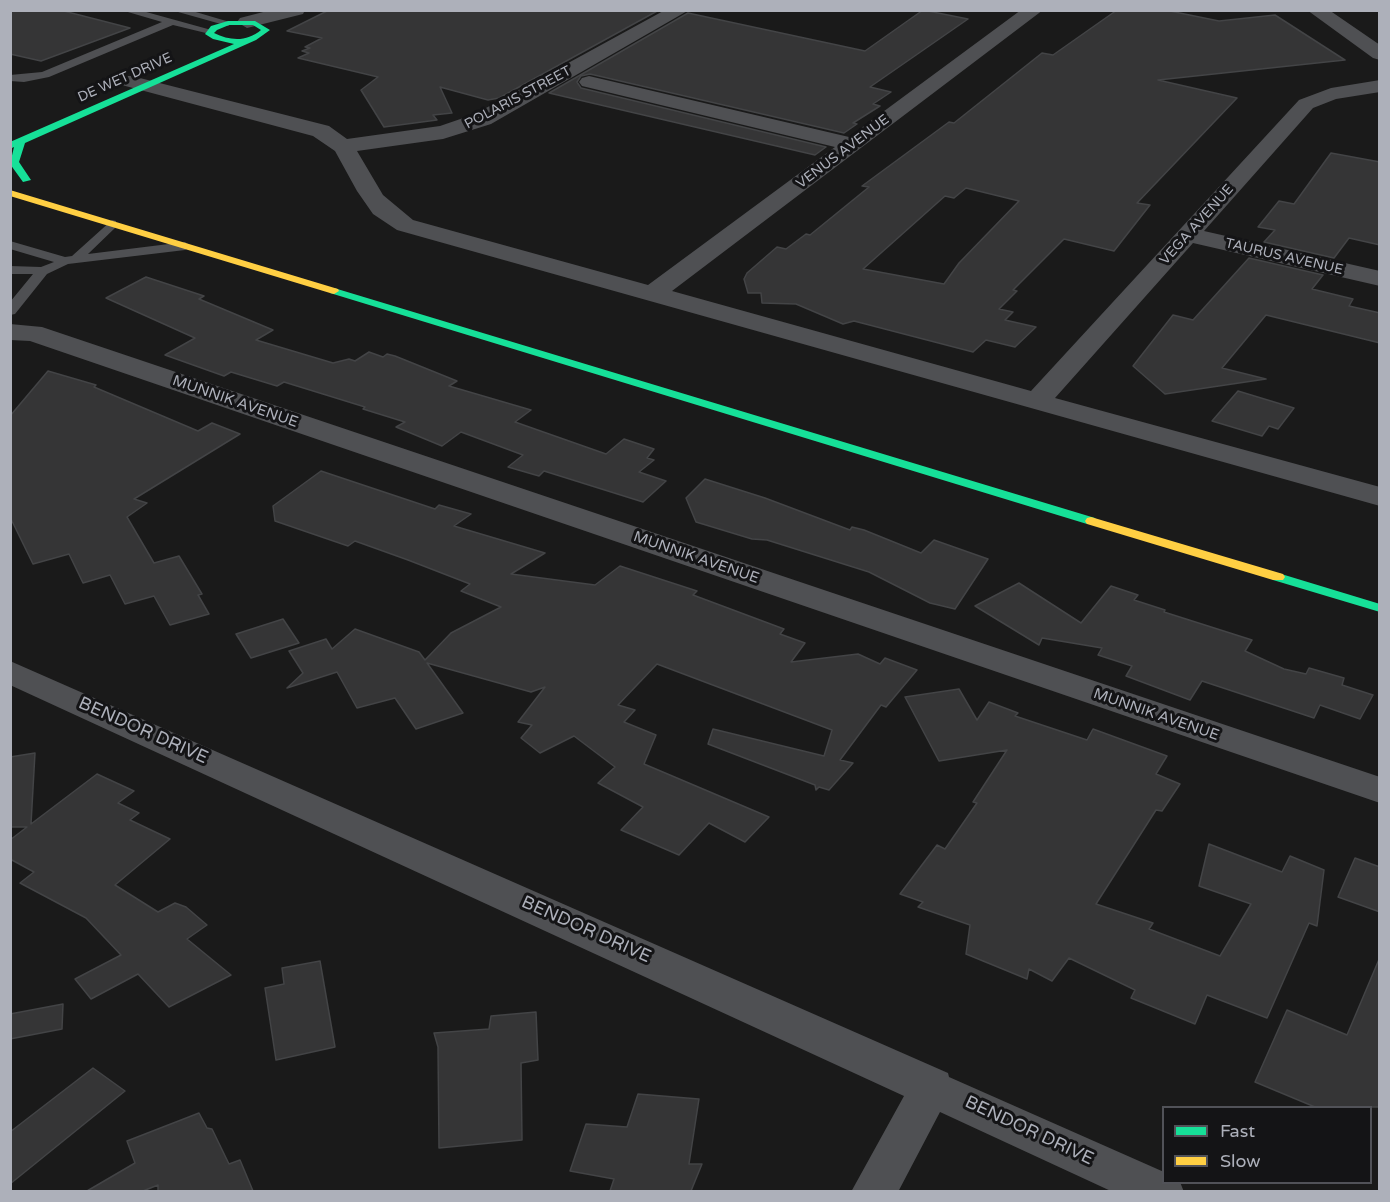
<!DOCTYPE html>
<style>
body{margin:0}
#map{position:relative;width:1390px;height:1202px;overflow:hidden;background:#1a1a1a;font-family:"Varela Round",sans-serif}
canvas{display:block}
.frame{position:absolute;inset:0;border:12px solid #adb0ba;pointer-events:none}
.legend{position:absolute;left:1162px;top:1106px;width:210px;height:78px;box-sizing:border-box;background:#141416;border:2px solid #515258;margin:0;padding:8px 10px;list-style:none;font-size:18px;color:#adb0ba}
.legend li{display:flex;align-items:center;gap:12px;height:30px}
.legend b{width:30px;border:2px solid #515258}
</style>
<div id="map">
<canvas width="1390" height="1202"></canvas>
<div class="frame"></div>
<ul class="legend">
<li><b style="height:8px;background:#16e098"></b>Fast</li>
<li><b style="height:8px;background:#ffcf43"></b>Slow</li>
</ul>
</div>
<script>
const ctx = document.querySelector('canvas').getContext('2d');
ctx.lineJoin = 'round';
function fill(path, color) {
  ctx.fillStyle = color;
  ctx.fill(path, 'evenodd');
}
function trace(path, color, width, dash) {
  ctx.strokeStyle = color;
  ctx.lineWidth = width;
  ctx.lineCap = dash ? 'butt' : 'round';
  ctx.setLineDash(dash || []);
  ctx.stroke(path);
}
function drawText(font, color, halo, rows, align = 'center') {
  ctx.font = font + ' "Varela Round",sans-serif';
  ctx.lineWidth = 6;
  ctx.setLineDash([]);
  ctx.textBaseline = 'middle';
  ctx.strokeStyle = halo;
  ctx.fillStyle = color;
  for (const [text, x, y, turn = 0] of rows) {
    ctx.save();
    ctx.translate(x, y);
    ctx.rotate((+turn || 0) * Math.PI / 180);
    ctx.textAlign = isNaN(turn) ? turn : align;
    if (halo) ctx.strokeText(text, 0, 0);
    ctx.fillText(text, 0, 0);
    ctx.restore();
  }
}
const building = new Path2D(`
 M10,10H60L130,28L41,61L10,54Z
 M329,10H659L499,98L488,100L440,87L452,113L433,115L437,120L384,127L361,90L378,77L298,58L309,53L302,51L310,48L305,47L322,38L287,31Z
 M923,10L968,19L870,87L891,92L873,104L880,106L853,123L857,124L844,133L590,74L581,76L577,82L581,88L826,147L815,155L549,93L688,13L865,51Z
 M1117,10H1165L1219,21L1275,15L1345,60L1158,80L1237,98L1137,203L1150,205L1114,251L1064,239L1013,290L1017,291L999,309L1013,312L1005,320L1036,327L1015,347L986,340L973,352L854,321L843,324L796,304L762,303L761,293H748L744,279L747,273L777,247L786,249L806,234L810,235L869,187L862,186L949,122L954,123L1042,53L1053,55ZM966,188L1019,201L959,263L944,284L863,269L945,196L954,198Z
 M1331,153L1380,162V245L1349,238L1334,258L1264,242L1275,230L1258,227L1279,201L1294,204Z
 M1249,258L1323,275L1312,289L1353,299L1349,306L1380,313V343L1266,315L1222,368L1266,379L1165,394L1133,366L1173,315L1193,320Z
 M146,277L204,296L199,299L273,330L256,340L333,363L349,359L355,361L369,352L383,357L387,354L395,356L457,381L449,386L531,410L515,422L606,454L624,439L654,449L647,458L654,460L639,472L666,481L643,502L544,471L539,476L508,467L523,455L461,432L442,446L396,427L405,422L363,409L365,407L284,382L277,386L231,372L224,376L165,355L195,338L106,298Z
 M48,371L96,385L94,387L198,431L212,423L240,434L134,499L147,503L127,517L154,563L179,556L202,594L198,595L209,614L170,625L154,596L125,604L110,575L83,583L69,554L33,564L10,517V416Z
 M1238,391L1294,408L1278,429L1269,426L1262,436L1212,421Z
 M321,471L435,509L439,505L471,514L454,526L545,553L511,574L595,585L620,566L697,591L693,595L784,629L780,634L805,643L791,662L858,654L880,664L885,658L917,670L886,707L881,705L840,760L853,763L829,790L819,787L816,790L815,785L708,744L713,729L824,756L832,730L657,664L618,705L635,710L624,722L656,735L644,764L769,817L745,842L709,823L679,855L621,830L643,807L598,783L615,767L574,736L540,753L521,738L532,725L518,722L545,687L531,692L427,663L463,713L416,729L395,698L357,708L337,672L287,688L303,673L289,651L326,639L332,649L355,629L419,652L425,660L451,633L501,607L461,591L470,584L408,560L355,541L348,546L275,521L273,506Z
 M705,479L765,498L850,530L852,527L864,530L921,553L934,540L988,559L955,609L930,603L869,572L767,540L752,539L696,522L686,498Z
 M1019,583L1081,623L1111,586L1138,595L1134,600L1165,610L1164,612L1252,640L1245,651L1284,669L1306,674L1309,668L1344,678L1342,685L1373,695L1360,719L1320,705L1314,718L1202,681L1190,700L1126,676L1132,666L1098,655L1102,648L1042,638L1039,645L975,606Z
 M283,619L299,643L251,658L236,634Z
 M959,689L977,720L989,702L1018,713L1015,716L1087,740L1093,729L1167,756L1156,774L1180,784L1162,811L1156,810L1096,904L1153,923L1149,929L1220,956L1251,904L1199,886L1209,844L1282,872L1290,856L1324,870L1317,926L1309,923L1267,1018L1207,995L1195,1024L1131,998L1135,990L1069,958L1052,981L1029,969L1027,979L966,954L970,925L918,907L923,902L900,894L937,845L945,849L977,803L973,802L1007,750L939,761L905,697Z
 M35,753L31,824L97,774L134,791L118,803L139,813L130,820L170,839L115,885L158,912L175,903L186,907L207,925L187,939L231,975L169,1007L138,974L91,999L75,979L121,955L86,918L20,883L34,872L10,859V840L27,827H10V757Z
 M1355,858L1380,867V912L1338,897Z
 M1380,957V1107H1315L1255,1082L1287,1010L1347,1035Z
 M320,961L335,1047L276,1060L265,988L284,984L282,968Z
 M63,1004L62,1029L10,1039V1014Z
 M536,1012L538,1060L521,1063L522,1140L439,1148L438,1047L434,1033L489,1029L491,1016Z
 M93,1068L125,1091L10,1184V1132Z
 M638,1094L699,1099L689,1164H702L691,1191H610L614,1179L570,1171L586,1124L627,1127Z
 M199,1113L207,1128L212,1129L229,1164L240,1160L253,1191H158V1185L143,1191H87L135,1163L127,1141Z`);
fill(building, '#353536');
trace(building, '#434446', 1.5);
fill(new Path2D(`
 M121,10H139L215,31L210,34L173,25L49,77L24,82L10,81V75L42,72L162,22Z
 M171,10H189L233,23L228,26Z
 M112,220L116,221V227L88,254L185,242L191,246L185,250L68,264L47,274L15,314L10,315V302L33,274H10V266L41,267L54,262L10,249V241L65,257L72,256Z`), '#4f5053');
fill(new Path2D(`
 M271,10H305L303,14L247,28L237,22L240,18Z
 M665,10H689L491,124L443,139L357,151L383,195L413,220L648,285L835,147L582,86L579,82L582,78L589,76L849,137L1021,10H1043L672,291L1031,391L1299,100L1331,88L1380,80V92L1336,99L1313,108L1204,231L1380,271V286L1193,243L1055,398L1380,487V506L397,230L373,214L357,191L335,151L313,136L118,84L115,80L118,76H132L329,126L347,139L440,126L475,114Z
 M1307,10H1329L1380,45V60L1373,58Z
 M10,324L42,327L1380,777V803L30,341L10,340Z
 M10,661L948,1073L949,1077L1164,1172V1182H1180L1184,1192H1113L940,1112L898,1192H851L904,1096L10,685Z`), '#4f5053');
fill(new Path2D(`
 M228,21H255L270,30L256,40L25,143L19,162L31,180L23,182L10,164L14,147L10,149V142L234,44L213,39L205,34L211,26ZM229,25H253L261,30C247,42 230,41 214,33L217,30Z
 M334,288L1095,518L1097,521L1095,524H1087L330,293V289Z
 M1278,573L1380,604V612L1273,580L1271,577Z`), '#16e098');
fill(new Path2D(`
 M10,190L338,289L339,291L334,294L330,293L10,196Z
 M1091,517L1283,574L1285,577L1283,580H1273L1087,524L1085,521L1087,518Z`), '#ffcf43');
drawText('14px', '#adb0ba', '#141416', [
 ["DE WET DRIVE",125,78,-24],
 ["POLARIS STREET",518,98,-28],
 ["VENUS AVENUE",843,152,-37],
 ["VEGA AVENUE",1197,225,-48],
 ["TAURUS AVENUE",1284,257,13]
]);
drawText('15px', '#adb0ba', '#141416', [
 ["MUNNIK AVENUE",235,402,19],
 ["MUNNIK AVENUE",696,558,19],
 ["MUNNIK AVENUE",1156,715,19]
]);
drawText('18px', '#adb0ba', '#141416', [
 ["BENDOR DRIVE",143,731,24],
 ["BENDOR DRIVE",586,930,24],
 ["BENDOR DRIVE",1029,1131,25]
]);
</script>
